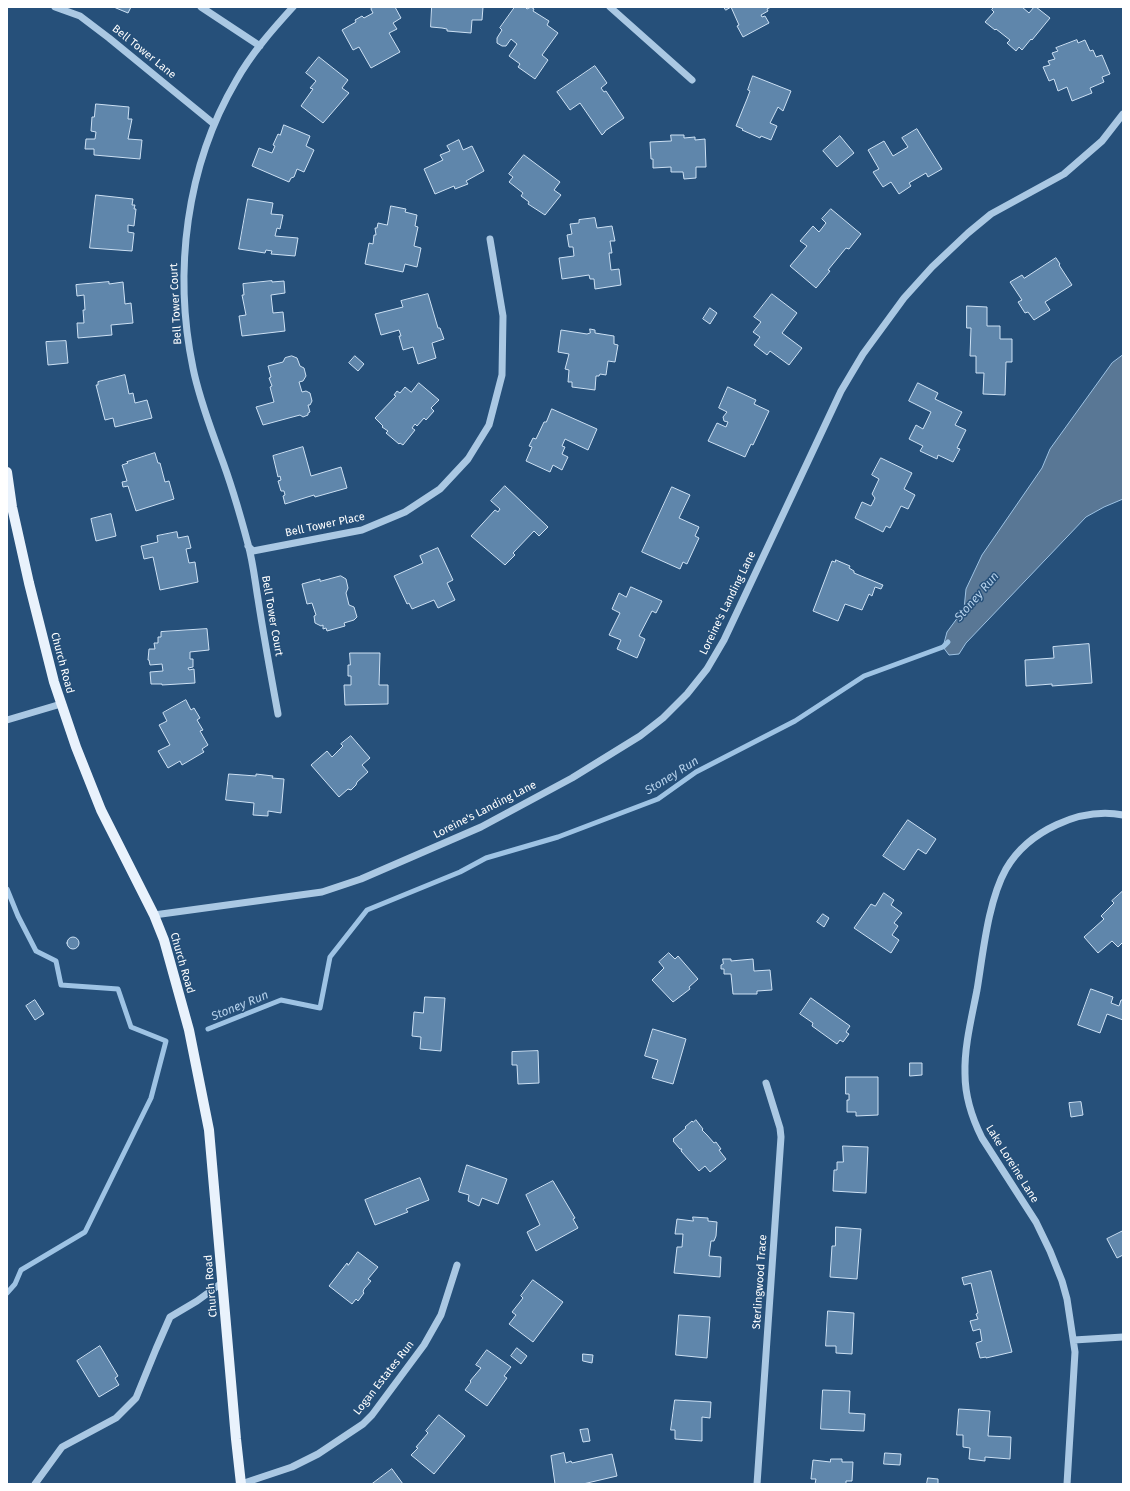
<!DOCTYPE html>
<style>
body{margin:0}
#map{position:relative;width:1130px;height:1491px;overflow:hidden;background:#26507a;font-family:"Fira Sans",sans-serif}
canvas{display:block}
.frame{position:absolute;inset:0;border:8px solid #fff;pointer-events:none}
</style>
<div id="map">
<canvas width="1130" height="1491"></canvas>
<div class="frame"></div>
</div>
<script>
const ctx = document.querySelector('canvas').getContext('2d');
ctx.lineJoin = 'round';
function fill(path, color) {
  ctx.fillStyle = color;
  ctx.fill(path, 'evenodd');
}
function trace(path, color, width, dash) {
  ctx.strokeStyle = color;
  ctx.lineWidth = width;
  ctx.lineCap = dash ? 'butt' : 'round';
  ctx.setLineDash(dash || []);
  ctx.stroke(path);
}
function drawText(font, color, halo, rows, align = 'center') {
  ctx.font = font + ' "Fira Sans",sans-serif';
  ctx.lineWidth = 3;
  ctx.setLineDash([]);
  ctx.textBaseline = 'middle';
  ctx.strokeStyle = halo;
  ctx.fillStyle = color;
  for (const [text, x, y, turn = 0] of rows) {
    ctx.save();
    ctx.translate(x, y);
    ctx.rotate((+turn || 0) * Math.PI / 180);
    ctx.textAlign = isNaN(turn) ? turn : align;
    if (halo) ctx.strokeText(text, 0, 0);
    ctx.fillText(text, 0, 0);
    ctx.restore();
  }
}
const water = new Path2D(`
 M1123,355V499L1104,507L1086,517L966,643L959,654L949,655L943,647L947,632L964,609L966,589L982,555L1042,468L1050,449L1112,363Z`);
fill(water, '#597795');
trace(water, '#9ec3e4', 1);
trace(new Path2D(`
 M7,889L18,916L36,951L56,961L61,985L118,989L131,1027L166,1041L151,1098L85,1232L21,1270L15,1284L7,1293
 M208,1029L281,1000L320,1008L330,957L367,910L460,872L486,858L558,837L658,799L696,772L795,721L864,676L943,647L948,642`), '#9ec3e4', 5);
const building = new Path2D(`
 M117,7H131L128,13L116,8Z
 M374,7H395L401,18L393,23L397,29L389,33L400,52L371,68L359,47L353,50L342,30L356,22L355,20L362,16L364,18L373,13L371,9Z
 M432,7H483L482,20H472L471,33L447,31V29L442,28L431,27Z
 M515,7H525L527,9L531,7L534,9L533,11L549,21L547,25L558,33L542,55L548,60L535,79L518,67L520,64L509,56L517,44L511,39L506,46H502L497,43V38L502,30L500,28Z
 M724,7H771L767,9L768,11L761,15L762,17L765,16L769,23L743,37L737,26L739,25L731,7L726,10Z
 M994,7H1022L1029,13L1034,7H1036L1050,18L1032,40L1031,39L1022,50L1019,47L1016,51L1007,43L1010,40L996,29L995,30L985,22L994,12L992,10Z
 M1077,40L1078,43L1085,40L1090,51L1093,50L1096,57L1102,55L1110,74L1102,77L1104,82L1090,88L1092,93L1072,101L1067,87L1058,91L1054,79L1049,81L1043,67L1050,65L1048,61L1055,59L1052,53L1058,51L1056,48Z
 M319,57L348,80L342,88L349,93L323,123L301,106L313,89L310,88L316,81L306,73Z
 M595,66L607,83L601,88L604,92L606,91L624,118L605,131V132L602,135L580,103L570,110L557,92Z
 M753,76L791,91L783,111L778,107L770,123L777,126L771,140L761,136L760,138L742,130L743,129L736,126L747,99L750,91L748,90Z
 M96,104L129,107L128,119H132L128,139L142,140L140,159L94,155V149H85L86,139H95L96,132L91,131L92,117H94Z
 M284,125L310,136L306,146L314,150L304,172L297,169L294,177L291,178L289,182L252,166L259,148L272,153L275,146L273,145L278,134L280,135Z
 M917,129L942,169L928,177L926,173L909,183L911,186L899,194L891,182L883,187L873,172L879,169L868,150L884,141L893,156L908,147L902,138Z
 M671,135H684V138L695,137V140L705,139L706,167H696V178L684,179L683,172H671V167L653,168V159H651L650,142L671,141Z
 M840,136L854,153L837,167L823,151Z
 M459,140L463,150L472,146L484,171L466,181L468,184L455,189L454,186L435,194L424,169L443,160L440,155L450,151L447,146Z
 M524,155L560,182L554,190L561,195L545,215L528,204L529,202L521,196L523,193L509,182L513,177L509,174Z
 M96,195L133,199L132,205H135L134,209H136L134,226L128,225V232L134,233L132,251L90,248Z
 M248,199L273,203L271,214L283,215L280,229L277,228L275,236L298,238L295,256L271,254L272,251L266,250L265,253L239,249Z
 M391,206L406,209L405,212L417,215L415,226L418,227L414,246L421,248L417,267L405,264L403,272L365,264L369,243L373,244L374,235H376L375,228H377L378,223L387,225Z
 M831,209L861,234L849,249L846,248L828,270L830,271L816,288L790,266L807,246L800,241L813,226L819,232L826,223L822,219Z
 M595,218L597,228L612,226L615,241H610L612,253H609L611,270L619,269L621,285L595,289L594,279H590L589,275L562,279L559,258L574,256L573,247H569L567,235L572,234L570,224L579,223V220Z
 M1056,258L1060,264L1059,265L1072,285L1045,302L1050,310L1034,320L1028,312L1025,313L1018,302L1022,300L1010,282L1022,275L1024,278Z
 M272,281V282L284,281L285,293L271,295L273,313L283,312L285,331L242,336L239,316L246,315L242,295H244L243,284Z
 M109,282V284L123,282L125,304L131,303L133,323L111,325L112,335L78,338L77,323H84L83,310H85L84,295L77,296L76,285Z
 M428,294L438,328H440L444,339L432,343L436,358L418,364L413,347L403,350L399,336H401L399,330L381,335L375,314L403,307L401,301Z
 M772,294L797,313L782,333L802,348L789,365L770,351L767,355L754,345L760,337L753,332L761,322L754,317Z
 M967,306L987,307V326H1000V339H1012V362H1006L1005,395L983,394L984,373H976V356H970L971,328H967Z
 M710,308L717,313L710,324L703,319Z
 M590,329L595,330V333L614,336V344L618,345L615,362L608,361L606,375L600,374L599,376H596L595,390L572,387V382H568L569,370L565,369L569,354L558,352L561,330L587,334L590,333Z
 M66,341L68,363L48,365L46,342Z
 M292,356L297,358L300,366L304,368L306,376L303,381L299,382L302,392L306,391L310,393L312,401L310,405H308L310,412L308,413V415L303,417L300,415L263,425L256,407L274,402L270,387L272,386L269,378L271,377L268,366L283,362L285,358Z
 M355,356L364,364L358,371L349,363Z
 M125,375L129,394L133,393L135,403L147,400L152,418L115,427L113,418L105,420L96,385H98V382Z
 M419,383L439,400L431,408L434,411L426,420L424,418L417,426L415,424L412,428L415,430L403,445L400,443L399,444L386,433L388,431L382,427L383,426L375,418L396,396L394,395L397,391L400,393L405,387L411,392Z
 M918,383L938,393L935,399L962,412L955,425L966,430L957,448L960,449L953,462L938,455L937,459L920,451L923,446L909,439L916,425L923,429L931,412L909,401Z
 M728,387L756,400L754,404L769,411L753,445L751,444L745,457L708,441L717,423L726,427L728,422L724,421L723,417L727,412L719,408Z
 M552,409L597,429L588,450L565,439L562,446L565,447L562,454L568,457L562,470L553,465L550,472L526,461L532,447L529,446L533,438L536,439L544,422H546Z
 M303,447L311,476L341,467L347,488L315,497L314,495L285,504L283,496L285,495L284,491H281L278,481L281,480L280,476L278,477L273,456Z
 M155,453L158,463H160L165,482L169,481L174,499L136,511L128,486L123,487L122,482L127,481L122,465L128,463L127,462Z
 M881,458L912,473L904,489L915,495L908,509L901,506L890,528L886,526L883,532L855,518L862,502L871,506L875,498L872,494L879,479L872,475Z
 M505,486L548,527L539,536L534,531L513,553L515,555L505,565L471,536L495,510L498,512L500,509L491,501Z
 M672,487L690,495L679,518L699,527L695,536L699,538L687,564L683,562L680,569L642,552Z
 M111,514L116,536L96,541L91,519Z
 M177,532L178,538L188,536L191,548L186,549L189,563L195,562L198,582L160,590L153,557L144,559L141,546L158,542L157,536Z
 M438,548L453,580L447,583L455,600L438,608L434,600L412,609L409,603L407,604L394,576L423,563L420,556Z
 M836,560L850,566L849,568L854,571V573L883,585L881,589L875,587L872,596L869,594L862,610L845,604L838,621L813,611L832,561L835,562Z
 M341,576L346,579L348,588L346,593L349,605L354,607L357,617L354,620L344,623L345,626L327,631L326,628L323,629V625L321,626L315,623L314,616L316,615L312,603L307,604L302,584L320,579V581Z
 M631,587L662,601L656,613L652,611L639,636L645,639L637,658L617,649L621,640L609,635L620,613L612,609L619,593L626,597Z
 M207,629L209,650L190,652V659H193V667L188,668L189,670L194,669L195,683L162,685V684H151L150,672L163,671L162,664L150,665L149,660H148L149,649H155L154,643H158V637H161V632Z
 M1089,644L1092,683L1052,686V684L1026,686L1025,660L1054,658L1053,647Z
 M350,653H380L379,685H388V704L345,705L344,685H351V676H348V665H350Z
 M186,700L191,710L194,708L200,718L197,720L203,730L200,731L208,745L202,749L204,752L182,765L180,761L168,768L158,751L170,745L159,725L167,721L163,713Z
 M351,736L370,758L362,765L368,772L357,782L356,785L351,790L348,789L339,797L311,765L327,751L332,757L343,746L341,744Z
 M229,774L256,776V774L273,776L272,778L284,779L281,813L268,811V816L253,815L254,803L226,800Z
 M908,820L936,839L926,854L918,849L904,870L883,856Z
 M1123,891V942L1118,947L1112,941L1098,953L1084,937L1104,919L1101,916L1114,903L1112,901Z
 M884,893L894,900L891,905L902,913L894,923L898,926L892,935L899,940L891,953L854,928L871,904L875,906Z
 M823,914L829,918L824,927L817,922Z
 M67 943a6 6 0 1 1 12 0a6 6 0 1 1-12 0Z
 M669,953L675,959L678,956L698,979L689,987L690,989L673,1002L652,980L664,968L659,962Z
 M723,959H731V961L753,959L754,971L770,970L772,990L757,991V994H733L731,974H724V969H721V965L723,964Z
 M1091,989L1113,997L1111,1003L1119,1006L1121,1000H1123V1020L1107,1014L1100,1033L1078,1025Z
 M425,997L445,998L441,1051L420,1049L421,1037L412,1036L414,1012L423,1013Z
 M811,998L850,1026L846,1032L849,1034L843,1042L840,1040L837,1044L812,1026L813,1023L800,1014Z
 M35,1000L44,1014L35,1020L26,1006Z
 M653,1029L686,1039L673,1084L652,1078L658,1060L645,1056Z
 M538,1051L539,1083L518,1084L517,1065H512V1052Z
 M910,1063H922V1075L910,1076Z
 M846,1077H878V1115L856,1116V1112H847V1100H849V1094H846Z
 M1081,1102L1083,1115L1071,1117L1069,1103Z
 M696,1120L703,1129L702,1130L707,1135L714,1143L716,1142L721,1149L719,1150L726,1159L710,1172L705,1166L699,1171L681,1151L682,1149H680L673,1141L674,1140L673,1139L686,1128L685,1127L692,1121L693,1122Z
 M843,1146L868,1147L866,1193L833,1191L834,1170H837V1162H843Z
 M467,1165L507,1179L498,1204L482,1198L479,1206L468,1201L469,1195L459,1192Z
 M420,1178L429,1200L406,1209L408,1212L375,1225L365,1200Z
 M553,1181L575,1218L573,1219L578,1228L536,1251L527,1232L540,1225L526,1195Z
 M693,1217L708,1218V1221L717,1222L716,1236L714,1241H711L709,1256L721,1257L720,1277L674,1273L677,1247H682L683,1234H675L677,1219L693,1221Z
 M836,1227L861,1229L857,1279L830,1277L832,1246H835Z
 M1123,1231V1255L1117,1258L1107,1239Z
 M358,1252L378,1267L368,1279L371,1281L364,1289L363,1292L364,1293L358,1301L356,1299L352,1304L329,1286L347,1263L348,1265Z
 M991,1271L1012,1352L986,1358V1357L980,1358L976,1343L982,1341L980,1329L973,1331L970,1321L978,1319L976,1314L978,1313L971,1283L964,1285L962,1278Z
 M533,1280L563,1302L533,1342L509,1324L516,1315L512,1312L523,1298L521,1296Z
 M828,1311L854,1313L852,1354L836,1353V1346H826Z
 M679,1315L710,1317L707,1358L676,1355Z
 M100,1346L118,1376L115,1378L119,1385L99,1397L77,1361Z
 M517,1348L527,1356L521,1364L511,1356Z
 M487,1350L511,1367L504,1376L507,1378L487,1406L465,1390L471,1382L470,1381L481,1368L476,1365Z
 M583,1354L593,1355L592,1363L583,1361Z
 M823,1390L850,1391L849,1413L865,1414L864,1431L821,1429Z
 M675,1400L711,1402L710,1418L702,1417V1441L675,1439V1430H671Z
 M959,1409L990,1411L988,1436L1011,1437L1010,1459L985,1457V1461L969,1459L970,1448L963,1447V1435H957Z
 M439,1415L465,1436L434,1474L411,1455L418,1448L416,1447L428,1433L426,1431Z
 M588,1429L590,1441L583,1442L580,1430Z
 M564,1453L566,1463L571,1461L572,1463L612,1454L617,1476L583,1484H555L551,1456Z
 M885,1453L901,1454L900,1465L884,1464Z
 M831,1459H842V1462H853L852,1481H846V1484H815L816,1479H811L813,1460L830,1462Z
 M392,1469L403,1484H372Z
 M928,1478L938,1479V1484H927Z`);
fill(building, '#5f86ab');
trace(building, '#cce0f3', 1);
trace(new Path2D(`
 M55,7L80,16L109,38L214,124
 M201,7L260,46
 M610,7L692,80
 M248,546L253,551L362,530L405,512L440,489L468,459L489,425L502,375L503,316L490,239
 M278,714C271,676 264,638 258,599C255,581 253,562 248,544C240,514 231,483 220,454C210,426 199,398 193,368C173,272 186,166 236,81C251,54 272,30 293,7
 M7,720L61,704
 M154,915L322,892L361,879L481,827L572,778L640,736L663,718L687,694L707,669L724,640L841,391L863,354L904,298L932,267L968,233L991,214L1064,174L1102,141L1123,114
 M1074,1340L1123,1337
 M35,1484L62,1447L116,1418L136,1398L156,1349L170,1317L197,1301L223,1282
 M241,1484L292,1467L318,1454L363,1424L372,1415L424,1345L441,1315L457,1265
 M757,1484L781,1137L780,1128L766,1083
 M1067,1484L1075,1352L1067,1299L1062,1281L1050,1251L1036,1222L982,1138C972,1118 965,1096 965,1074C964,1047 972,1016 977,990C983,954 988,901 1006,869C1028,831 1080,807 1123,815`), '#aac8e3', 7);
trace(new Path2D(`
 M7,472L12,507L29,583L54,682L76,747L101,810L154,915L164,940L189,1030L209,1130L236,1439L241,1484`), '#e9f2fc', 10);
drawText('11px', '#fff', '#26507a', [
 ["Bell Tower Lane",144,52,39],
 ["Bell Tower Court",176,304,-93],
 ["Bell Tower Place",325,525,-12],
 ["Loreine's Landing Lane",728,603,-64],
 ["Bell Tower Court",272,616,80],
 ["Church Road",62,663,75],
 ["Loreine's Landing Lane",485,810,-27],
 ["Church Road",182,963,74],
 ["Lake Loreine Lane",1012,1164,58],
 ["Sterlingwood Trace",760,1282,-86],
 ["Church Road",211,1286,-95],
 ["Logan Estates Run",384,1378,-52]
]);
drawText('italic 12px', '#b5d1eb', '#26507a', [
 ["Stoney Run",977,597,-49],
 ["Stoney Run",672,776,-32],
 ["Stoney Run",240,1006,-22]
]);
</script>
